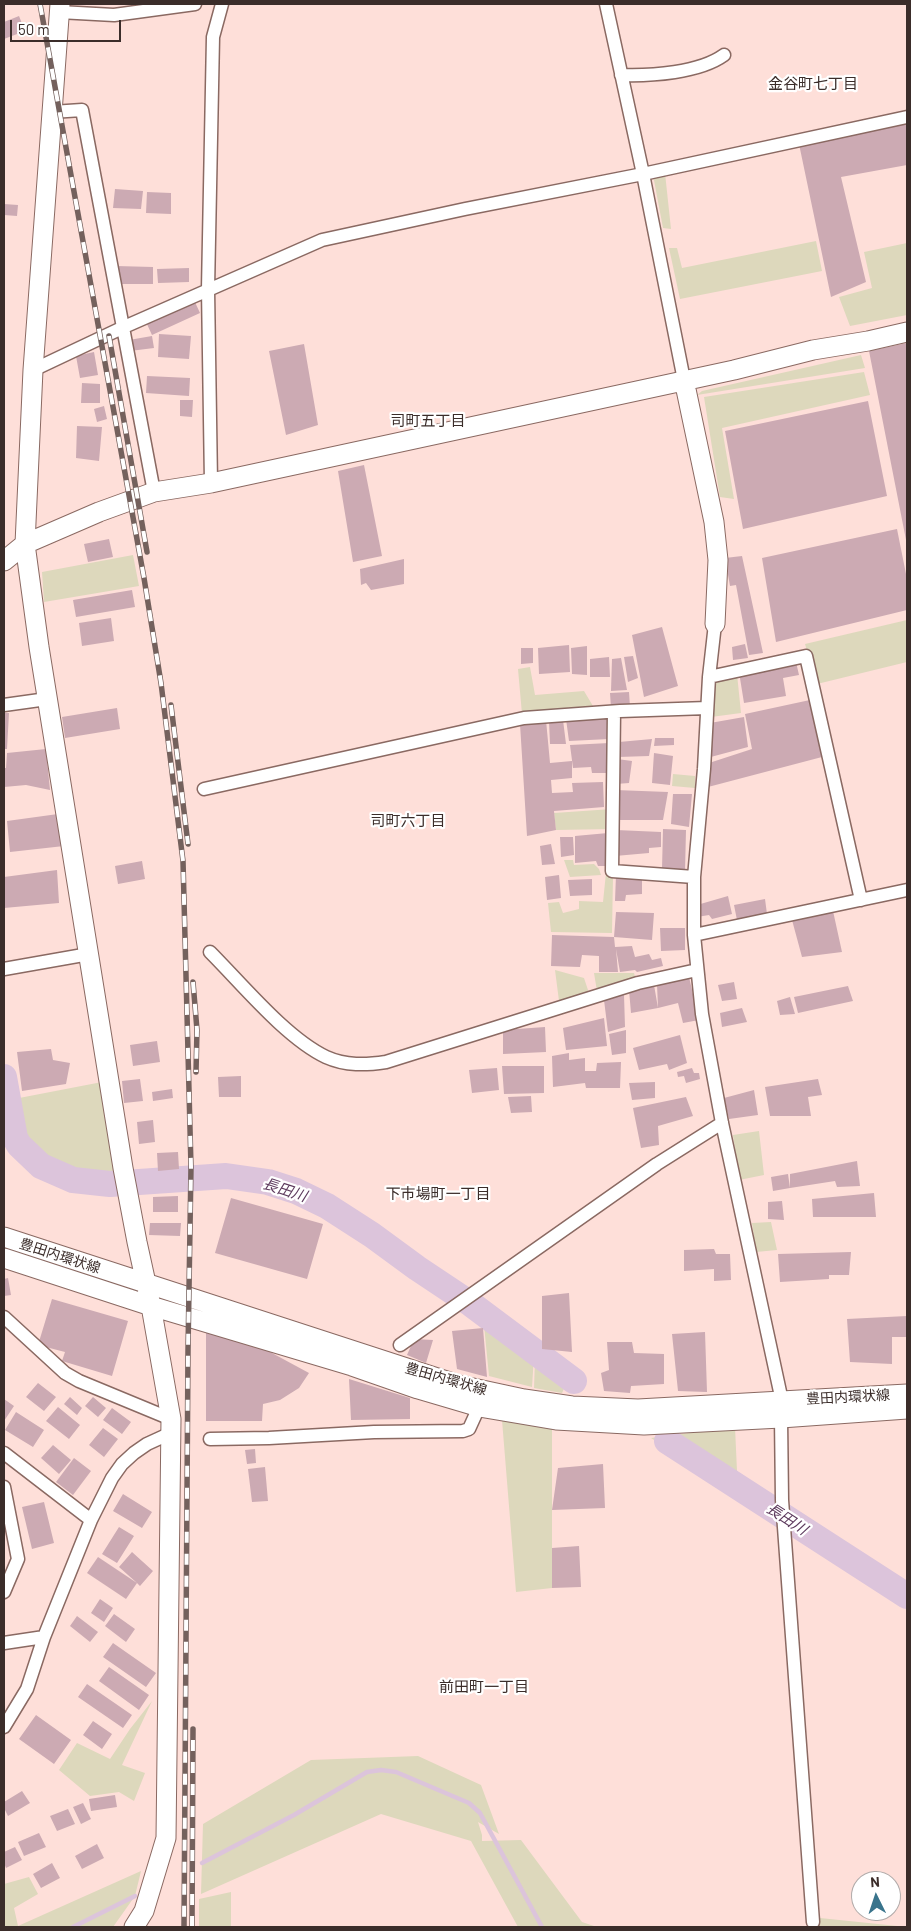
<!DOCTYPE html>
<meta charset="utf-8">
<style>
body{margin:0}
#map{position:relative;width:911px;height:1931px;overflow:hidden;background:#fedfd9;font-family:Barlow,sans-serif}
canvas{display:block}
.frame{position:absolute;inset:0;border:5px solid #3b2d2a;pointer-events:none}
.north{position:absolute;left:851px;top:1871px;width:50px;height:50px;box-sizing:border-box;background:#fff;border:1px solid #b1abaa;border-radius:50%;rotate:356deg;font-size:14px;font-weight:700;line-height:20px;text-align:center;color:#3b2d2a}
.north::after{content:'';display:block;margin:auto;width:18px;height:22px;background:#39748c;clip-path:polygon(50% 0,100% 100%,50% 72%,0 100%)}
.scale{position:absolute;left:10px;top:20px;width:111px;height:22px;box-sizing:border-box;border:2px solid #3b2d2a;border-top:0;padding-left:6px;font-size:15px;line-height:18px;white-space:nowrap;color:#3b2d2a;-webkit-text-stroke:4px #fff;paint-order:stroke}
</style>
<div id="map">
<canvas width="911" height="1931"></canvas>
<div class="frame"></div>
<div class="north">N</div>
<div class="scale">50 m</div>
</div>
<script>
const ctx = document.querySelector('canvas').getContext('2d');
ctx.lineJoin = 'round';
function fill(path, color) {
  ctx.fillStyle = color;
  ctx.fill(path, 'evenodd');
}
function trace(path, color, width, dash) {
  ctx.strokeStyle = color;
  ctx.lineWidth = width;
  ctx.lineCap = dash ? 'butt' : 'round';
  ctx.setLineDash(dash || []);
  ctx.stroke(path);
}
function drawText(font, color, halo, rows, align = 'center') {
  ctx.font = font + ' Barlow,"Noto Sans JP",sans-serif';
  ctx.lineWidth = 4.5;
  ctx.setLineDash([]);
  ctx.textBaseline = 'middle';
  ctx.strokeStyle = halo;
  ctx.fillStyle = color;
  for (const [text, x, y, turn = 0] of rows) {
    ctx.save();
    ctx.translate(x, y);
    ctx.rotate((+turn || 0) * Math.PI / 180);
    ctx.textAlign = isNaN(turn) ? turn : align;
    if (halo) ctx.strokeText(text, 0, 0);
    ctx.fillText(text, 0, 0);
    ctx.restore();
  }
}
fill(new Path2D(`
 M665,173L671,229L663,228L653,175Z
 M816,241L822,271L680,299L669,248H677L682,268Z
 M907,243V315L850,326L839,297L872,288L864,252Z
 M861,355L865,368L697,395L702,391Z
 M864,372L870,395L722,428L734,499L720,497L704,397Z
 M133,555L139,586L44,602L42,572Z
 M907,620V662L817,684L805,644Z
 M530,667L535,695L584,691L593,706L522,714L518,669Z
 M737,674L741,713L711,717L714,680Z
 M673,774L695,776V788L672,786Z
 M612,809V829L556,830L554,813Z
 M564,860H573L574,865L594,864L599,869L601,875L570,877Z
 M606,873L613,876L612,933L551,932L548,903L559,902L563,913L579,909V901L603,902Z
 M555,970L584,978L589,993L559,1001Z
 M594,973H634L636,980L597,991Z
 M102,1082L115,1175L76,1173L42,1156L22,1138L14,1099Z
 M759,1131L764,1175L739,1180L733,1135Z
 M771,1222L777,1250L756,1252L752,1223Z
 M484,1325L534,1356L532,1387L489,1376Z
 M535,1359L567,1382L562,1393L534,1388Z
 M502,1420L552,1426V1588L516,1592Z
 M735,1427L737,1471L780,1504L778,1520L651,1438Z
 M152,1701L122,1765L145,1773L134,1801L119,1792L90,1796L59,1770L77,1743L110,1759L130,1729Z
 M418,1756L481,1785L499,1834L478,1822L482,1835V1841L521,1840L582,1922L597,1927H518L471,1841L381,1814L201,1894L203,1824L311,1760Z
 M141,1871L135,1896L113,1927H4V1884L29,1877L38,1894L14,1908L18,1926Z
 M231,1892V1927H199V1899Z
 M820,1918L907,1927H813Z`), '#ddd8bc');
trace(new Path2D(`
 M202,1863L294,1815L367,1772L381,1770L396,1772L469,1803L480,1813L542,1927
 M73,1927L135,1896`), '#dcc4db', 4.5);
trace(new Path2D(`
 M4,1077L15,1138L19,1145L41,1166L73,1180L110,1184L226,1176L268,1182L296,1191L327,1206L372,1235L417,1268L471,1304L574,1381
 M667,1441L907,1596`), '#dcc4db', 26);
fill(new Path2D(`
 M19,16L25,31L4,39V22Z
 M907,122V165L841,177L866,282L831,297L799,144Z
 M115,189L143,191L141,209L113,208Z
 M147,192L171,193V214L146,213Z
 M4,204L18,205L17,216L4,215Z
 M116,266L153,267V284H116Z
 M189,268V282L158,283L157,269Z
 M194,300L200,313L152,335L146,322Z
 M159,334L191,336L189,359L158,357Z
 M152,336L154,348L130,351L129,340Z
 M907,343V540H906L869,351Z
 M304,344L318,425L286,435L269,351Z
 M94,352L98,375L80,378L76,356Z
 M147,376L190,378L189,396L146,393Z
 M82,383L100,384V403H81Z
 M180,400H193L192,417L180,416Z
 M868,401L887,496L743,529L725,431Z
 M104,406L107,419L97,422L94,409Z
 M77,426L102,427L99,461L76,458Z
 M364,465L382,556L353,562L338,471Z
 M897,529L907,579V610L776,642L762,558Z
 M109,539L113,557L88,562L84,544Z
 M742,556L763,653L749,655L736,585L730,586L725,558Z
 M404,559V584L371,590L366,583L361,585L360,569Z
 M132,590L135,607L76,617L73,600Z
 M111,618L114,641L82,646L79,623Z
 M662,627L678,686L644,697L632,635Z
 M745,644L748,658L733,660L732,647Z
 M569,645L570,672L539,674L538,648Z
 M587,646V675L572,674L571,648Z
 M521,648H533V663L521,664Z
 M633,656L638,678L628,682L624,657Z
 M609,657L610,677H590V659Z
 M621,658L627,690L611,691L612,659Z
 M796,662L799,675L783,678L786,696L744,703L739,672Z
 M629,692L630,707L611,708L610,693Z
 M810,700L822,757L708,787L709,763L752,749L745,714Z
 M117,708L120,729L65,738L62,717Z
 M4,713H9L7,749H4Z
 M607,717L609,739L569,741L566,719Z
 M744,717L748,747L707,758L710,723Z
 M546,720L550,763L572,761V778L551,780L552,793L573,792L572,783L603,782L604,807L554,811L556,830L527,836L520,724Z
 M563,720L566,744H550L549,721Z
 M655,738H674V745L654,746Z
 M652,739L649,756L618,757L619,742Z
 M609,743V773H592L591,767L573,768L570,745Z
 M46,749L50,790L26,785L4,787V768H6L7,753Z
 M654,753L673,756L670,785L652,783Z
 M617,759L632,761L629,783L616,784Z
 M615,790L668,792L663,820H615Z
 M673,794H692L689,827L671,824Z
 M58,814L64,846L10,852L7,821Z
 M663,829L686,830L685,872L662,869Z
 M616,830L661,832V847L649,848V853L615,856Z
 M608,833V866H598L596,861L575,863V836Z
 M560,837H573L574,855L561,857Z
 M551,844L555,864L542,865L540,846Z
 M142,861L145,879L118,884L115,866Z
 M57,870L59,903L4,908V877Z
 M559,875L561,898L547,900L545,877Z
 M616,875L642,877V894L626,895L625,901H615Z
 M592,879V895L570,896L568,880Z
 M728,896L732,914L712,919L709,915L697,917V905Z
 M765,899L767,914L737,920L734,905Z
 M833,911L842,952L802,957L792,920Z
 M616,912L654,913L652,940L614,937Z
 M660,928H685V950L661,951Z
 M552,935L614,937L615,947L632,946L635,957L649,954L652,960L661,958L663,966L637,972L635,970L620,972L616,949L618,972H599V956L582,955L580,967L551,966Z
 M689,977L699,1020L683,1023L678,1003L658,1008L631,1013L629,990L654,985L658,1008L657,984Z
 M734,982L737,999L722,1001L718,985Z
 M848,986L853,1001L798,1013L794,997Z
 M624,995L625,1027L608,1032L604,1000Z
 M790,997L795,1014L780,1015L777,1001Z
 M742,1008L747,1022L722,1027L720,1013Z
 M604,1018L607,1046L566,1050L563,1028Z
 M545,1027L546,1052L503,1054V1030Z
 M626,1030V1053L612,1055L609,1034Z
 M680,1035L687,1063L669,1070L667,1064L639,1070L633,1048Z
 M157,1041L160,1062L133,1066L130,1045Z
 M51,1049L53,1060L70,1063L66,1084L22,1091L17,1052Z
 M569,1053V1060L585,1058V1071H596L597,1063L621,1062L620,1088H586L585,1083L553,1087L552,1056Z
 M502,1066H544V1093L504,1094Z
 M497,1068L499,1090L472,1093L469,1070Z
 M692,1068L694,1073H699L700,1079L686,1083L684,1076L678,1077L677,1072Z
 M241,1076V1097H219L218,1077Z
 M140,1079L143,1101L124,1103L122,1081Z
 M818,1079L822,1095L808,1097L811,1116H770L765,1087Z
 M655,1082V1098L632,1100L629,1083Z
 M172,1089L173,1098L153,1101L152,1092Z
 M754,1090L758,1115L729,1119L724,1098Z
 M531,1096L532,1112L511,1113L508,1097Z
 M686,1097L693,1116L658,1126L659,1145L641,1148L633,1108Z
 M153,1120L155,1142L139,1144L137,1122Z
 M178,1152L179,1169L158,1171L157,1153Z
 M857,1161L860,1186L837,1187L835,1181L790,1188V1174Z
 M788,1174L790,1188L773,1191L771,1177Z
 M874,1193L876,1217H813L812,1199Z
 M178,1196V1212H153V1197Z
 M231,1198L323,1224L307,1279L215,1253Z
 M782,1201L784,1220L768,1219V1202Z
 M150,1223H181L180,1236L149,1235Z
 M714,1249L716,1254H730L731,1280L714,1281V1269L684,1271V1250Z
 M851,1252L849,1275H829V1279L780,1282L778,1254Z
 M8,1278L11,1295L4,1296V1279Z
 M569,1293L572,1352L542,1349V1296Z
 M52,1299L128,1321L112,1376L62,1361L65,1352L38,1345Z
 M907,1316V1337H892V1364L850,1362L847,1319Z
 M483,1328L487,1377L457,1369L452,1331Z
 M206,1331L259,1346L309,1373L299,1388L280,1400L263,1404L262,1421H206Z
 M705,1332L707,1392L678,1391L672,1334Z
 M414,1339L433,1340L426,1363L407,1355Z
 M607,1342H632L634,1353L664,1354V1384L631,1386L630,1393L604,1391L601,1373L609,1370Z
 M349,1379L410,1398V1419L351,1420Z
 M38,1383L56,1397L44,1411L26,1397Z
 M70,1397L82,1408L77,1415L64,1404Z
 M93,1397L106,1408L98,1417L85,1406Z
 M4,1399L14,1406L4,1421Z
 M58,1407L80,1425L69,1439L46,1421Z
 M112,1408L131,1422L122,1434L103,1420Z
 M16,1412L44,1430L33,1447L5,1430Z
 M103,1428L118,1439L104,1457L89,1445Z
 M53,1445L71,1460L59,1474L41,1458Z
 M255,1449L256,1463L247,1464L245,1450Z
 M74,1458L91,1471L73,1495L56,1482Z
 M603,1464L605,1508L552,1510L558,1468Z
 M265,1467L268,1501L252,1502L248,1469Z
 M123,1494L152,1512L142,1528L113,1511Z
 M44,1502L54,1543L32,1549L22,1507Z
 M119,1527L134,1536L117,1563L102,1554Z
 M579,1546L581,1587L552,1588V1548Z
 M132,1552L153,1571L140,1586L137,1583L126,1599L87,1573L98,1557L137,1583L119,1567Z
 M100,1599L113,1608L104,1622L91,1613Z
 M114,1614L135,1629L126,1642L105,1626Z
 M77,1616L98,1632L90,1642L70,1626Z
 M113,1643L156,1673L146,1687L103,1657Z
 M109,1667L149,1695L139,1710L99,1681Z
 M87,1684L132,1715L123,1728L78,1697Z
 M36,1715L71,1740L54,1764L19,1739Z
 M93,1721L112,1734L102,1749L83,1735Z
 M22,1791L30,1803L8,1816L4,1808V1802Z
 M115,1795L117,1807L91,1811L89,1799Z
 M83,1803L91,1819L81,1824L73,1807Z
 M68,1809L75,1824L57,1831L50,1816Z
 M39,1833L46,1847L24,1856L18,1842Z
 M97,1844L104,1858L82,1869L75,1856Z
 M15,1847L22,1860L6,1868L4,1863V1852Z
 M52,1863L60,1878L41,1888L33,1874Z`), '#ccaab3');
const street = new Path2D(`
 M606,4L643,174L684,380
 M59,12L114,15L195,4
 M621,75C651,76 699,73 724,55
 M52,112L82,110L154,492
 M33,370L124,327L322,240L465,209L643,174L907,117
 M211,483L208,289L213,37L222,4
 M715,624L709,677L704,769L694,877V935L702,1014L722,1123L782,1401L781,1418L782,1500L813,1922
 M709,677L806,656L861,900
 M4,705L47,699
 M614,712L612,871L694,877
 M204,789L524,718L620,711L707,708
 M694,935L907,890
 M210,952C242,984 286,1038 326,1057C346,1066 366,1065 386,1062L638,983L697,970
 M4,969L89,954
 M4,1317L65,1373L79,1381L171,1419
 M400,1345L657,1164L722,1123
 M210,1439L269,1438L374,1432L463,1431L469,1429L479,1407
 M4,1453L91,1520
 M4,1487L18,1559L4,1592
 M4,1643L44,1637
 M4,1727L27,1689L44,1637L91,1520L112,1478L122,1464L134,1453L147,1444L171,1433`);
const secondary = new Path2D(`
 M60,4L33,370L25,544L39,647L123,1168L137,1242L151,1306L171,1419L166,1838L144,1911L134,1927
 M684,380L714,522L718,560L715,624
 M4,561L25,544L99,512L154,492L211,483L734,370L813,350L868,341L907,332
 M4,1237L459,1385L524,1399L572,1406L638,1409L907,1394
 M4,1258L151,1306L352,1366L418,1389L479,1407L556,1420L644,1425L781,1418L907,1409`);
trace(street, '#8a6962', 15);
trace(secondary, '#8a6962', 21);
trace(street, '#fff', 12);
trace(secondary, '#fff', 19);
const rail = new Path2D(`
 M40,4L144,578L161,683L183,861L191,1167L188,1350L184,1927
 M109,336L147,552
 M171,705L188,844
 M193,982L197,1030L196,1072
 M192,1927L193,1729`);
trace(rail, '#74615d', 5.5);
trace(rail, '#fff', 4, [11]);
drawText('14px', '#3b2d2a', '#fff', [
 ["豊田内環状線",60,1256,18],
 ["豊田内環状線",446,1379,16],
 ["豊田内環状線",848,1397,-3]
]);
drawText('15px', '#3b2d2a', '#fff', [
 ["金谷町七丁目",813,84],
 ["司町五丁目",428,421],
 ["司町六丁目",408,821],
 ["下市場町一丁目",438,1194],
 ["前田町一丁目",484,1687]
]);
drawText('italic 15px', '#5d3a5d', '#fff', [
 ["長田川",285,1190,18],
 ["長田川",787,1519,33]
]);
</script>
